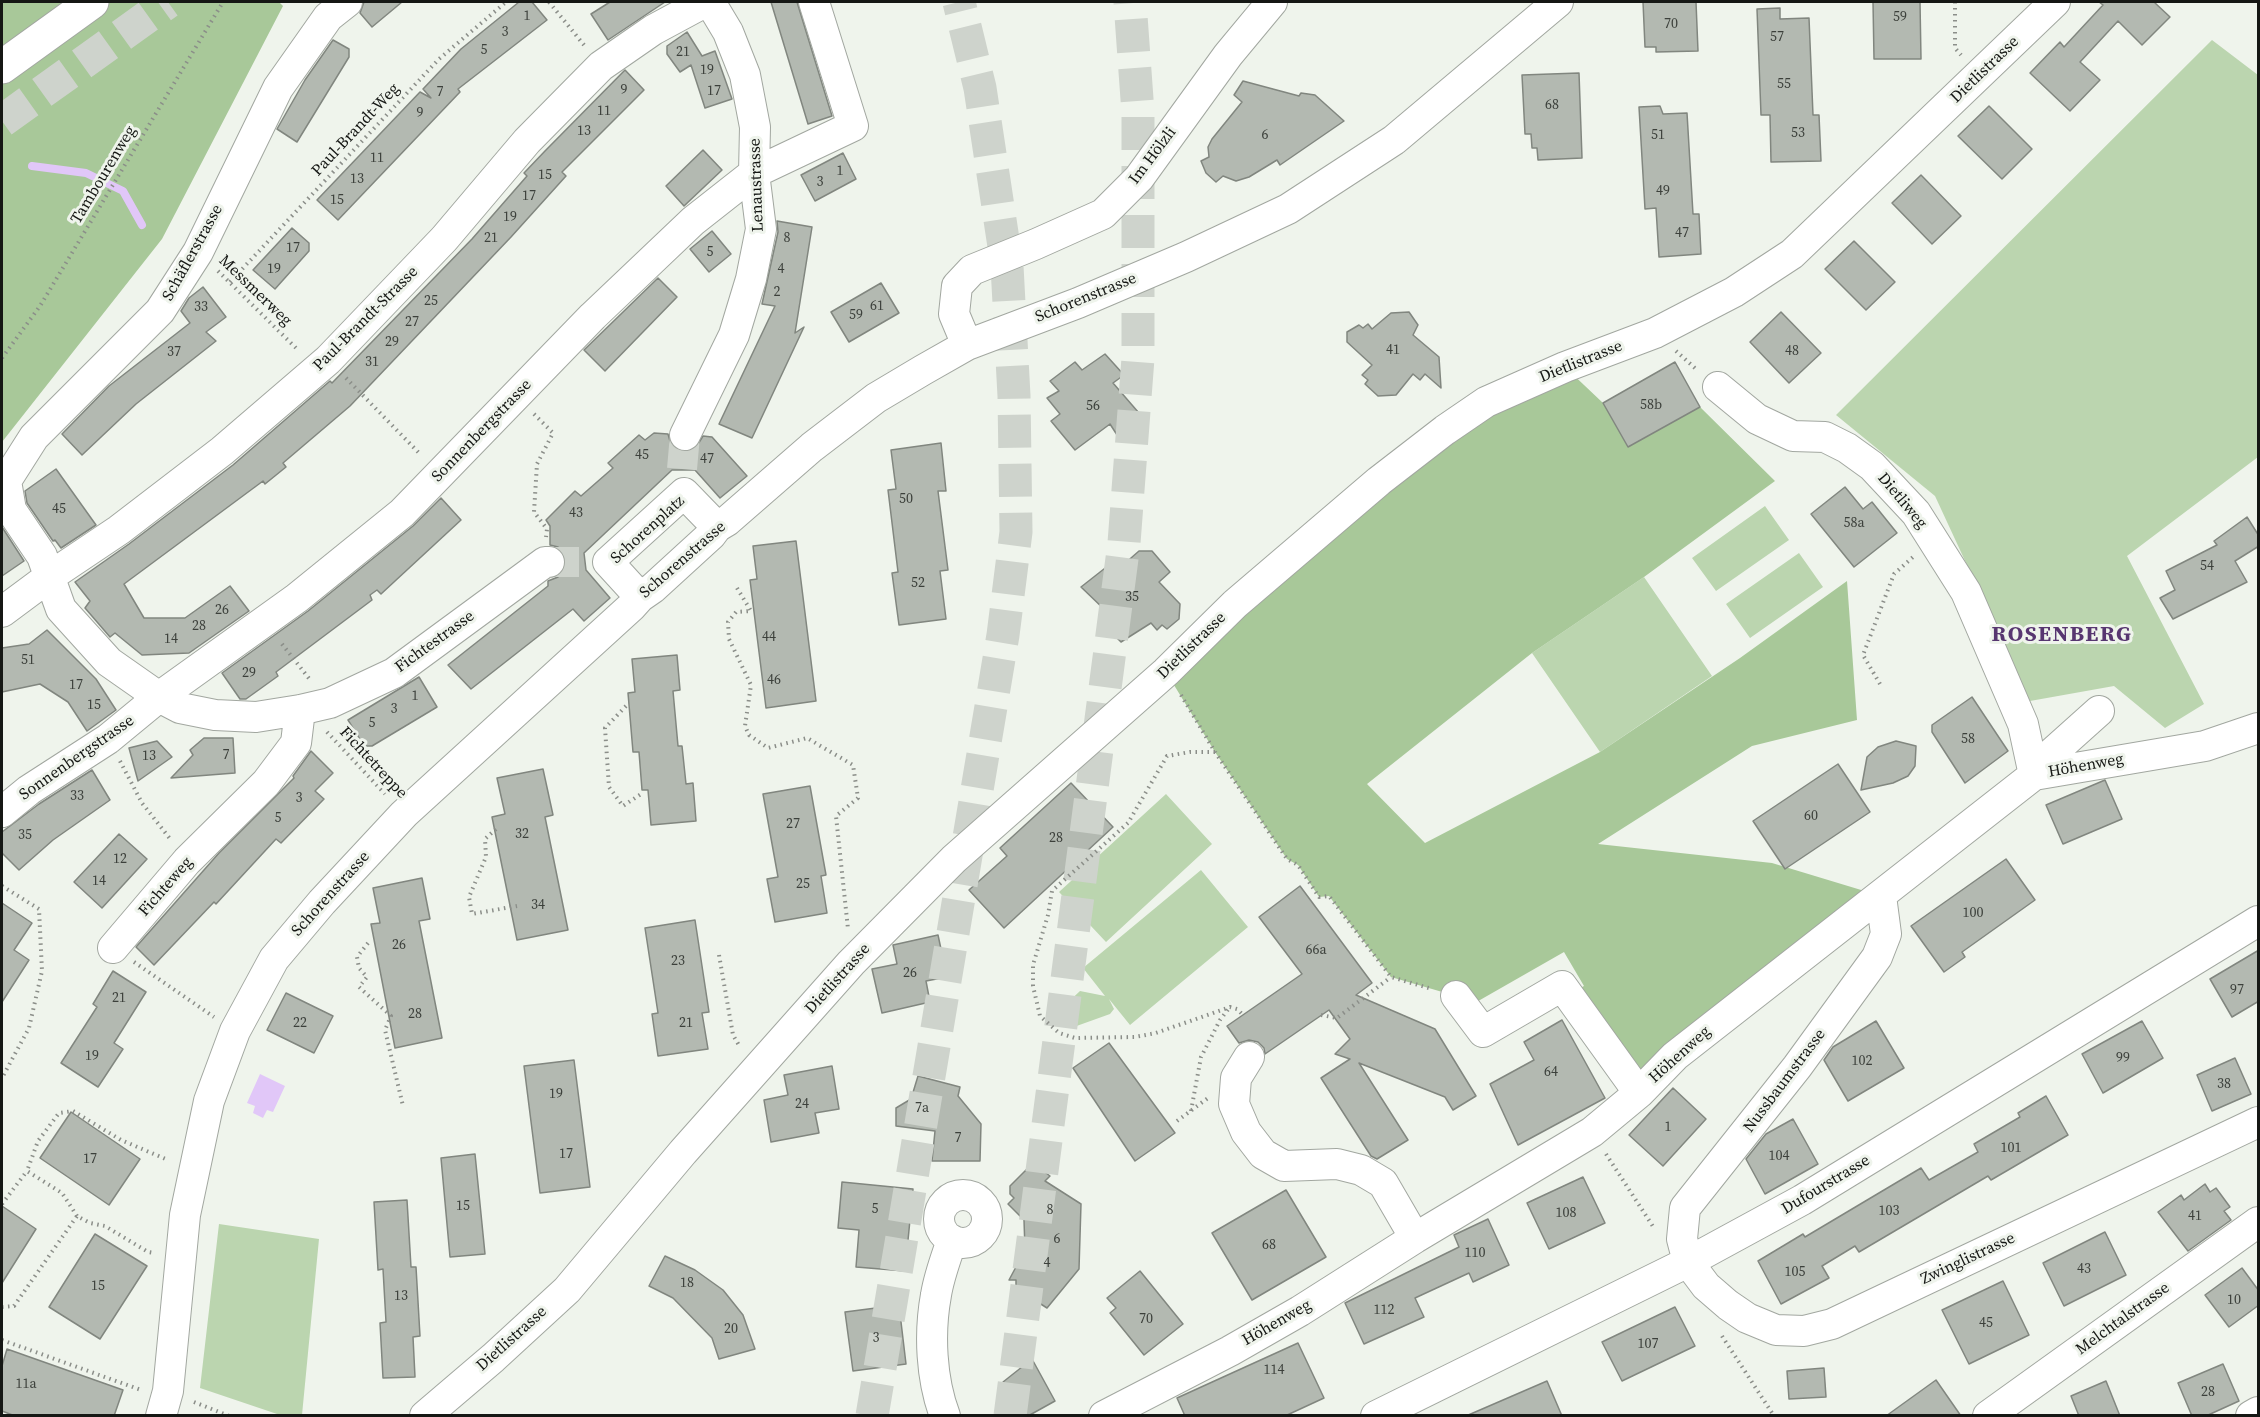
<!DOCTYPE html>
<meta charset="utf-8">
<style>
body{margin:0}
#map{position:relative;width:2260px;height:1417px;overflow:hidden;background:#eff4ec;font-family:"Source Serif 4",serif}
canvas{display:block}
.frame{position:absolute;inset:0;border:3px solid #151714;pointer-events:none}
</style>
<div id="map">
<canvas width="2260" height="1417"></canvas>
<div class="frame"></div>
</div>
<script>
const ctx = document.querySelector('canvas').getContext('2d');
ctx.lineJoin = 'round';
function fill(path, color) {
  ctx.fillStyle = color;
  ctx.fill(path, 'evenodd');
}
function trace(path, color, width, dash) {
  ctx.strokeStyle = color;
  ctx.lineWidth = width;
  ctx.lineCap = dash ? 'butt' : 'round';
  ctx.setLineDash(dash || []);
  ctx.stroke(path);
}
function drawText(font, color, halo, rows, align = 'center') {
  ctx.font = font + ' "Source Serif 4",serif';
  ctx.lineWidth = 6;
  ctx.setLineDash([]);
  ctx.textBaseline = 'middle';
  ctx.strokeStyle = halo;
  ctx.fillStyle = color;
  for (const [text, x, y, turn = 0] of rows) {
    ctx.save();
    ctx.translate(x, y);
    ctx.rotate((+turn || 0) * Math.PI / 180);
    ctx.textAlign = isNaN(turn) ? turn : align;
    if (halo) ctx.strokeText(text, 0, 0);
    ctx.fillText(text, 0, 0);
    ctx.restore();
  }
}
fill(new Path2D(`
 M2212,40L2258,75V457L2127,556L2204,704L2165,728L2114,686L2030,701L1935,496L1836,415Z
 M1765,506L1789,540L1716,591L1692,558Z
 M1799,553L1823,587L1750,638L1726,604Z
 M1644,577L1712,676L1600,752L1532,653Z
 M1166,794L1212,844L1106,942L1059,892Z
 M1201,870L1248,927L1130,1025L1109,999L1114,1009L1110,1014L1071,1028L1059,1025L1061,1009L1080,991L1105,996L1083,968Z
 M219,1224L319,1239L302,1415H280L200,1388Z`), '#bbd5af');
fill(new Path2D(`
 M2,2H279L283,6L162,239L2,442Z
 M1565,367L1603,403L1628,447L1700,407L1775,481L1644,577L1532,653L1367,784L1425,843L1600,752L1740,658L1847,581L1857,720L1752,746L1598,844L1772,863L1881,896L1639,1093L1567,995L1584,986L1564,952L1466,1008L1456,996L1391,977L1329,896L1319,897L1298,865L1287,859L1215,752L1166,672L1379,481Z`), '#a8c899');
fill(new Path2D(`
 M260,1074L285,1086L273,1112L267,1110L263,1118L253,1113L255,1106L247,1103Z`), '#e1c7f8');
trace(new Path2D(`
 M32,166L86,173L123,191L142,225`), '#e1c7f8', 8);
const building = new Path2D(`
 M364,2H402L372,27L360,13Z
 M519,2H532L547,20L458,89L460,92L338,220L317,200L420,92L431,98L423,89L461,49Z
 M610,2H665L608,40L591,14Z
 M771,2H797L832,116L808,124Z
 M1643,2H1696L1698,51L1656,52V47H1645Z
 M1873,2H1920L1921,59H1874Z
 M2099,2H2154L2170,17L2142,45L2118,21L2080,62L2100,80L2070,111L2030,73L2060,42L2064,47L2103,5Z
 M1780,8V19L1809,18L1813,115H1819L1821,161L1771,162L1770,115H1761L1757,9Z
 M687,32L702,56L715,51L732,99L705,108L691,65L680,72L667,54V46Z
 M333,40L349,49V57L297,142L277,129L305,80Z
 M625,70L644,90L562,172L566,176L511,237L350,406L283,463L286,467L265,484L263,481L124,584L144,618H185L230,586L249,611L189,653L142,655L115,633L110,637L85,608L90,601L75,582L129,544L233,465L330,381L332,383L472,239L527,176L524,173L545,151Z
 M1579,73L1582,158L1538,160L1537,148H1532L1531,134H1525L1522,75Z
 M1243,81L1299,96L1301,93L1315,95L1344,121L1280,165L1277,160L1249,177L1236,181L1223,176L1216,182L1206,173L1201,161L1209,157L1208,147L1212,139L1242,102L1234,95Z
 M1660,106L1663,114L1687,113L1693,214H1699L1701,254L1659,257L1656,208L1645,209L1639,107Z
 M1989,106L2032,149L2002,179L1958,136Z
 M703,150L722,170L684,206L666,186Z
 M843,153L856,179L815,201L801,175Z
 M1921,175L1961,216L1932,244L1892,203Z
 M777,221L812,227L795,333L804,327L752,438L719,424L775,306L762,304L778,232Z
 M292,228L309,243V251L275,289L253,270Z
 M712,231L731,254L709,272L690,249Z
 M1854,241L1895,282L1866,310L1825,269Z
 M658,278L677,297L605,371L584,350Z
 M881,283L899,313L849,342L831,312Z
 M203,287L226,317L206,332L216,341L136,404L82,455L62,434L109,386L190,323L181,311L189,298Z
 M1409,312L1418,325L1413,335L1439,357L1441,388L1425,374L1420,380L1413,374L1396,395L1378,396L1365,384L1368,380L1362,375L1372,365L1347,342V332L1359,325L1363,328L1368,324L1372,329L1391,313Z
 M1781,312L1821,353L1789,383L1750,342Z
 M1105,354L1124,375L1113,383L1145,420L1119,438L1110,424L1075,450L1051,421L1060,414L1047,398L1059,391L1050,381L1075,362L1082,370Z
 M1675,362L1700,407L1628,447L1603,403Z
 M654,433L668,434L671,445L677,450L686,452L695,449L703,436L712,437L747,476L720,498L695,470H672L584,553L586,570L610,598L584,621L573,609L471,689L448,665L548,586V581L558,577L564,570L566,563L564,554L558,547L550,545V526L546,520L575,491L581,496L613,468L608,463L639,435L645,440Z
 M941,443L946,491H938L948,570L940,571L946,619L899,625L892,573L898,572L888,490L896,489L891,450Z
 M56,469L96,525L61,548L55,540L53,541L27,503L25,491Z
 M1845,487L1863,509L1872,502L1897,533L1854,567L1811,514Z
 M441,498L461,520L381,594L377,590L370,595L372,600L276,672L278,676L246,699H240L222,673L308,611L413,526Z
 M2247,517L2259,536V546L2235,561L2247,582L2173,619L2160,598L2175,590L2166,571L2217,545L2214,541Z
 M2,527L24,561L2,576Z
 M796,541L816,701L766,708L750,580L757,579L753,546Z
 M1139,551H1152L1170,572L1159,582L1180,604L1179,619L1167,629L1162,625L1157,630L1151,623L1121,642L1100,621L1107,612L1081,587L1109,565L1115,572Z
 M47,630L96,679L116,710L87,731L68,702L40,684L2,692V648L29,644Z
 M677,655L680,690L673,691L678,746H682L686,784L693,783L696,821L651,825L648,790H642L639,752H633L628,693L635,692L632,659Z
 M419,677L437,707L372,746H364L348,720Z
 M1972,697L2008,751L1965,783L1932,732V725Z
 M204,738H233L235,773L171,778L193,755L190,750Z
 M157,741L172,757L138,781L129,748Z
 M1896,741L1916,746L1915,766L1908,776L1893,783L1861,790L1867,757L1878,747Z
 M311,751L333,773L315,791L324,799L281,843L276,839L216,904L214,902L154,965L136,947L219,853L294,778L293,776Z
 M1838,764L1870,812L1785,869L1753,821Z
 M543,769L553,815L545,817L568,930L517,940L492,817L505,814L497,778Z
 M92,770L110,800L53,840L19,870L2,853V832L39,804Z
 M2105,780L2122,819L2063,844L2046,805Z
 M1071,783L1113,827L1004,928L969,890L1007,856L1000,848Z
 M810,786L826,875L821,876L827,913L775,922L767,879L778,877L763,794Z
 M119,834L147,859L102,908L74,882Z
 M2006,859L2035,900L1962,952L1965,957L1944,972L1911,926Z
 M422,878L430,919L419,921L442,1038L395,1048L371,924L380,923L373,888Z
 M1300,886L1372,983L1356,995L1435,1029L1476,1096L1453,1110L1445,1097L1359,1063L1408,1140L1377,1159L1371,1156L1321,1078L1350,1059L1335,1054L1350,1039L1329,1010L1265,1054L1264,1048L1258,1042L1249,1040L1239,1043L1227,1026L1302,974L1259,917Z
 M2,903L32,923L14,950L29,960L2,1002Z
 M695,920L709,1012L702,1013L708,1049L658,1056L652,1014L658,1013L645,928Z
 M938,935L947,977L926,981L930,1002L882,1013L872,969L897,964L893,945Z
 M2259,950V1001L2232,1017L2210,979Z
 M113,971L146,992L114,1043L123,1049L98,1087L61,1063L97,1007L93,1004Z
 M286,993L333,1016L314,1053L267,1030Z
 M1562,1020L1605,1098L1518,1145L1490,1084L1534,1060L1524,1042Z
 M1876,1021L1904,1068L1848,1101L1824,1060L1833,1047Z
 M2142,1021L2163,1058L2103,1093L2082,1054Z
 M1109,1043L1175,1133L1135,1161L1073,1068Z
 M2235,1058L2251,1094L2212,1111L2197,1075Z
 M574,1060L590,1187L540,1193L524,1066Z
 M832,1066L839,1109L815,1113L819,1133L771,1142L764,1100L788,1095L784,1075Z
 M918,1076L960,1087L958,1096L981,1124L980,1161H932L935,1131L896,1126V1108L911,1099Z
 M1673,1088L1706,1119L1663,1166L1629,1135Z
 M2046,1096L2068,1135L1991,1180L1988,1176L1859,1252L1855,1246L1822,1266L1829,1278L1781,1304L1758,1261L1803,1234L1805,1237L1921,1168L1929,1180L1978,1152L1974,1144L2020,1117L2018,1113Z
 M71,1112L140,1159L109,1205L40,1158Z
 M1793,1119L1818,1164L1765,1194L1746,1159L1766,1134Z
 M475,1154L485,1254L450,1257L441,1158Z
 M1033,1163L1050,1176L1045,1181L1081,1204L1079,1269L1047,1308L1016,1288V1280H1009L1025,1250L1024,1220L1008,1204L1014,1198L1010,1194V1186Z
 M1583,1177L1605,1223L1549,1249L1527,1203Z
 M842,1182L913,1189L905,1271L856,1267L859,1230L838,1228Z
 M2205,1184L2210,1192L2216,1188L2230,1207L2224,1211L2231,1220L2188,1251L2158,1212L2181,1195L2184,1200Z
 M1286,1190L1326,1257L1252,1300L1212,1233Z
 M407,1200L411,1267H416L420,1336L413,1337L415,1377L383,1378L380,1323L386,1322L383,1269L378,1270L374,1202Z
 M2,1206L36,1229L2,1283Z
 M1488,1219L1509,1265L1473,1282L1469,1273L1415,1298L1424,1317L1364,1344L1345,1303L1459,1247L1454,1235Z
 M2105,1232L2126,1275L2064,1306L2043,1263Z
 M95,1234L147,1266L100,1339L49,1307Z
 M665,1256L695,1270L723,1290L743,1315L755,1349L719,1359L712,1338L673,1298L649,1286Z
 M2242,1268L2259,1291V1305L2229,1327L2205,1295Z
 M1140,1271L1183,1324L1144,1355L1110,1313L1116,1308L1107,1298Z
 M2003,1281L2029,1335L1969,1364L1942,1310Z
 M899,1305L906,1364L853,1371L845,1312Z
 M1675,1307L1695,1346L1622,1381L1602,1342Z
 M1298,1343L1324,1398L1285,1416H1185L1177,1398Z
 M7,1349L123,1390L114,1416H15L2,1411V1366Z
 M1032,1359L1055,1401L1028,1416H1019L1003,1382Z
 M2223,1364L2239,1401L2206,1416H2192L2178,1383Z
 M1824,1368L1826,1397L1789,1399L1787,1371Z
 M1936,1380L1961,1416H1886Z
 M1547,1381L1562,1416H1466Z
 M2106,1381L2120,1416H2079L2071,1396Z`);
fill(building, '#b3b9b1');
trace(building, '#81867f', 1.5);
trace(new Path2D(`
 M682,469L685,435
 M549,562H585`), '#ced3cc', 30, [30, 15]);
trace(new Path2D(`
 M2,121L168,2
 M872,1416L1003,635L1016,532L1014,396L1007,266L980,88L959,2
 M1010,1416L1124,543L1138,358V113L1130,2`), '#ced3cc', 33, [33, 16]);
const minor = new Path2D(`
 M347,2L328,17L278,88L198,252L160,311L34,437L6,481L11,510L42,556L61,609L109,662L159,697L180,708L215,715L256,717L300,710L330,703L394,673L545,562H549
 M967,345L954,314L957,286L972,270L1036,244L1103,214L1139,178L1228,55L1272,2
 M1718,387L1757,419L1793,436L1825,437L1847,448L1872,466L1916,513L1966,592L2023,724L2034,775
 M685,435L734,335L751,279L761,229L754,173L755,127L745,75L728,32L710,2
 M640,597L608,562L684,493L717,527
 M2,612L49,577L119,530L222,451L328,360L444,239L527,141L601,66L653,30L705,2
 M2034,775L2051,754L2099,711
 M2,812L29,790L108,739L159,697L297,598L402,513L593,316L693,221L754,173L853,126L814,2
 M1881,896L1886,934L1877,957L1797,1067L1685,1208L1682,1239L1688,1262L1706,1286L1728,1305L1747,1318L1776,1330L1804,1331L1832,1324L2258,1122
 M113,948L187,861L266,783L296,743L300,710
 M1456,996L1483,1032L1562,986L1639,1093
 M1249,1057L1236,1078L1234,1104L1246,1132L1263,1154L1284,1166L1337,1164L1361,1170L1383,1183L1415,1238
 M939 1219a24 24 0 1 1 48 0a24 24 0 1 1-48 0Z
 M161,1416L168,1391L185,1215L209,1101L235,1031L274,959L322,902L404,814L631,607L640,597L653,588L711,535L717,527L727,521L812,447L876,398L923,370L967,345L1078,303L1186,257L1288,209L1394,140L1558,2
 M425,1416L493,1358L567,1290L683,1152L851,963L954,859L1166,672L1235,604L1379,481L1445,430L1486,402L1565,367L1655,333L1734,292L1792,254L2055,2
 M945,1416C931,1379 929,1333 936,1295C939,1276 946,1258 952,1240
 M1104,1416L1230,1351L1300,1311L1415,1238L1592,1132L1639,1093L1675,1056L2034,775L2205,746L2258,728
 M1376,1416L1688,1262L1802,1200L2258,921
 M1988,1416L2258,1222
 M2251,1416L2258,1412`);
const highway = new Path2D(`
 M2,67L92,2`);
trace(minor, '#a2a7a0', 32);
trace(highway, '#a2a7a0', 35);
trace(new Path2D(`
 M549,2L584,45
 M1955,2V48L1961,55
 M218,271L298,350
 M230,282L439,59L506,2
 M1676,351L1697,370
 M2,358L40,306L223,2
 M346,378L421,455
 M534,414L553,433L537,464L534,512L547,529L546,537
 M737,588L751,611L736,612L728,622L729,639L751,685L745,726L749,735L768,748L807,738L853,765L858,798L836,816L848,929
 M282,644L311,681
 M1880,684L1863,655L1894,574L1913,557
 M1181,695L1215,752L1287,859L1298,865L1319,897L1329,896L1391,977L1432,989
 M626,706L605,728L609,787L623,806L641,794
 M327,732L385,794
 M1215,752H1190L1167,756L1128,823L1052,891L1048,915L1033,965V986L1040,1016L1059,1033L1075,1038L1135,1037L1156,1033L1230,1007L1237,1009L1243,1015
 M120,761L142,803L171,840
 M496,829L485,839L486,857L469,897L472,914L517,906
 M2,886L39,909L42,971L29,1028L3,1076H2
 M368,943L357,957L359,968L367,977L359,987L391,1016L385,1030L403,1106
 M719,955L733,1035L740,1047
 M134,962L214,1017
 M1321,1015L1337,1018L1391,977
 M1191,1111L1201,1057L1220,1020L1230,1007
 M1177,1121L1208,1098
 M1606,1154L1654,1228
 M2,1204L27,1171
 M77,1216L62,1193L27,1171L38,1141L59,1113L73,1111L121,1140L168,1160
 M2,1307L14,1306L77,1216L90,1223L105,1226L148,1252L154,1253
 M1722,1336L1774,1416
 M2,1340L141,1390
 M194,1402L229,1416`), '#8b8e89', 4, [1.5, 4.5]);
trace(minor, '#fff', 30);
trace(highway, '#fff', 33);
drawText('14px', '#3c403b', null, [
 ["1",527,16],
 ["59",1900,17],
 ["70",1671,24],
 ["3",505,32],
 ["57",1777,37],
 ["5",484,50],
 ["21",683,52],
 ["19",707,70],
 ["55",1784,84],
 ["9",624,90],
 ["17",714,91],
 ["7",440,92],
 ["68",1552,105],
 ["11",604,111],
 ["9",420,113],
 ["13",584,131],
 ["53",1798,133],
 ["6",1265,135],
 ["51",1658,135],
 ["11",377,158],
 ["1",840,171],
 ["15",545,175],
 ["13",357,179],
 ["3",820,182],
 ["49",1663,191],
 ["17",529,196],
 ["15",337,200],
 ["19",510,217],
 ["47",1682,233],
 ["21",491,238],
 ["8",787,238],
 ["17",293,248],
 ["5",710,252],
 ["19",274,269],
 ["4",781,269],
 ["2",777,292],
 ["25",431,301],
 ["61",877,306],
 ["33",201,307],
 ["59",856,315],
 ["27",412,322],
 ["29",392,342],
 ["41",1393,350],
 ["48",1792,351],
 ["37",174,352],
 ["31",372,362],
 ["58b",1651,405],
 ["56",1093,406],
 ["45",642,455],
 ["47",707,459],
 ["50",906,499],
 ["45",59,509],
 ["43",576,513],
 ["58a",1854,523],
 ["54",2207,566],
 ["52",918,583],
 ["35",1132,597],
 ["26",222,610],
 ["28",199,626],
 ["44",769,637],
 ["14",171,639],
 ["51",28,660],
 ["29",249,673],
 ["46",774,680],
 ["17",76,685],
 ["1",415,696],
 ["15",94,705],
 ["3",394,709],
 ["5",372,723],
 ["58",1968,739],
 ["7",226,755],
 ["13",149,756],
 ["33",77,796],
 ["3",299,798],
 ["60",1811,816],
 ["5",278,818],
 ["27",793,824],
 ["32",522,834],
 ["35",25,835],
 ["28",1056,838],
 ["12",120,859],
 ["14",99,881],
 ["25",803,884],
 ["34",538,905],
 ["100",1973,913],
 ["26",399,945],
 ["66a",1316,950],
 ["23",678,961],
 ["26",910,973],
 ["97",2237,990],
 ["21",119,998],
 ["28",415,1014],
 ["22",300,1023],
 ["21",686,1023],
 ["19",92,1056],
 ["99",2123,1058],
 ["102",1862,1061],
 ["64",1551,1072],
 ["38",2224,1084],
 ["19",556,1094],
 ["24",802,1104],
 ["7a",922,1108],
 ["1",1668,1127],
 ["7",958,1138],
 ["101",2011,1148],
 ["17",566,1154],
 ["104",1779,1156],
 ["17",90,1159],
 ["15",463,1206],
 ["5",875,1209],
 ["8",1050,1210],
 ["103",1889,1211],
 ["108",1566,1213],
 ["41",2195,1216],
 ["6",1057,1239],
 ["68",1269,1245],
 ["110",1475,1253],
 ["4",1047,1263],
 ["43",2084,1269],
 ["105",1795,1272],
 ["18",687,1283],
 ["15",98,1286],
 ["13",401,1296],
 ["10",2234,1300],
 ["112",1384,1310],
 ["70",1146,1319],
 ["45",1986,1323],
 ["20",731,1329],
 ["3",876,1338],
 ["107",1648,1344],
 ["114",1274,1370],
 ["11a",26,1384],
 ["28",2208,1392]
]);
drawText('16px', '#151714', '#eff4ec', [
 ["Dietlistrasse",1985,70,-44],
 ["Paul-Brandt-Weg",356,130,-47],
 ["Im Hölzli",1153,156,-53],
 ["Tambourenweg",104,175,-59],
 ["Lenaustrasse",757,185,-92],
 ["Schäflerstrasse",193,253,-61],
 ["Messmerweg",255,291,44],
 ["Schorenstrasse",1086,298,-22],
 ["Paul-Brandt-Strasse",366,319,-45],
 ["Dietlistrasse",1581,362,-22],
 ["Sonnenbergstrasse",482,431,-46],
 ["Dietliweg",1902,501,50],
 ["Schorenplatz",648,530,-42],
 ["Schorenstrasse",683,560,-41],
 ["Fichtestrasse",435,642,-36],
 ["Dietlistrasse",1192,646,-44],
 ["Sonnenbergstrasse",77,758,-35],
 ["Fichtetreppe",373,763,47],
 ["Höhenweg",2086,766,-10],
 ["Fichteweg",166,887,-49],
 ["Schorenstrasse",331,894,-48],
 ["Dietlistrasse",838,979,-48],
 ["Höhenweg",1680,1055,-42],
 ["Nussbaumstrasse",1785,1081,-53],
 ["Dufourstrasse",1826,1185,-31],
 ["Zwinglistrasse",1968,1259,-25],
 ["Melchtalstrasse",2123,1319,-36],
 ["Höhenweg",1277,1323,-30],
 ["Dietlistrasse",512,1339,-42]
]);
ctx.letterSpacing = '1.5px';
drawText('bold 22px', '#573670', '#eff4ec', [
 ["ROSENBERG",2062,635]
]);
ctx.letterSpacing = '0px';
</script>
